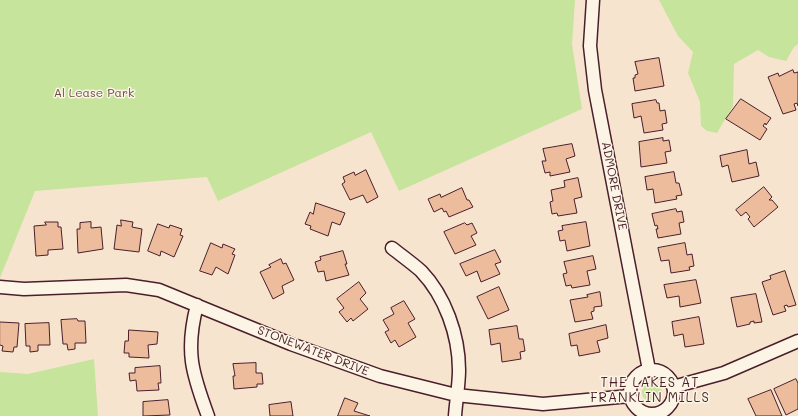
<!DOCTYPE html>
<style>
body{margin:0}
canvas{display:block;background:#f7e4cf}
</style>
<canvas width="798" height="416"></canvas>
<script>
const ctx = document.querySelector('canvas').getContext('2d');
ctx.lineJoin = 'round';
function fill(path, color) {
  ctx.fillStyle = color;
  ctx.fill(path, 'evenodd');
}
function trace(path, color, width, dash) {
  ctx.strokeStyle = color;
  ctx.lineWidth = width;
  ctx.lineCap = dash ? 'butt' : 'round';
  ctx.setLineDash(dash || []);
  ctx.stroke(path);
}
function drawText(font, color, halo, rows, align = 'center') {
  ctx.font = font + ' Mali,sans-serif';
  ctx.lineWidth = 3;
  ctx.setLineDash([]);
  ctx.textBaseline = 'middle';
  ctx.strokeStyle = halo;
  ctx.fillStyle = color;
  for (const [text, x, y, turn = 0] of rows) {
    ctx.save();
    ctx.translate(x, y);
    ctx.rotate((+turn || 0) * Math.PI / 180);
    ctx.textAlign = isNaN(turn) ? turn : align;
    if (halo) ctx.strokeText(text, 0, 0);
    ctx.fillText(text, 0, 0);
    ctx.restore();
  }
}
fill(new Path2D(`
 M0,0H575L572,44L582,109L399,191L371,132L218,201L207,177L35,191L0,278Z
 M659,0H798V44L794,47L786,61L769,57L758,50L734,64L733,106L717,133L707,131L701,126L700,102L688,73L693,52L678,36Z
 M94,359L98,416H0V372L28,374Z
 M642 392a10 10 0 1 1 20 0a10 10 0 1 1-20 0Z`), '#c6e49c');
const building = new Path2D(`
 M659,58L664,86L635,91L633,78H635V75L638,74L635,62Z
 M793,70L794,73L798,72V106L797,103L794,104L796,110L783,114L768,77L778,73L779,76Z
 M741,99L771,118L766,125L765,123L763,126L767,129L760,140L726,119Z
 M656,100L657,103H659L660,111L665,110L667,123L662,124L663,130L644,133L641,116L634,118L632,104Z
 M663,138V141L669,140L671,151L665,152L667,163L641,167L639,142Z
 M572,144L575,156L566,159L570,172L550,176V172L545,173L542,161H546L543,149Z
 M747,150L749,164L756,162L759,176L732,182L728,165L722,167L720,156Z
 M366,170L378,197L367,203L363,195L350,200L342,184L345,182L343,177L354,172L355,175Z
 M674,172L676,183H679L682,195L676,196L677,199L655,203L653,189L647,190L645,177Z
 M578,178L582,197L574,199L577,213L558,216L557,213L552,214L550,202L553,201L551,190L565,187L564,181Z
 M764,187L772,197L769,200H772L778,207L754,227L748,219L750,217L746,212L741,216L736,210Z
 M462,188L467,200H469L473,207L449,217L446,211L444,212L442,208L434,212L428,199L440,194L441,197Z
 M316,203L345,213L340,225L332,222L328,236L310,229L311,226L305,224L310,212L313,214Z
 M676,209L677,212L682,211L684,222L679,223L681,234L658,238L656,229H658L657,225L655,226L652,214Z
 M121,220L133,222L132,227L142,229L139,252L114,249L117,225L121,226Z
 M45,222H58V227H61L63,249L48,250V255L36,256L34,226L46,225Z
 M91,222V228L101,227L103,249L78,253L77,229H80V223Z
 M586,222L590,246L567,251L565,240L560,241L558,231L563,230L562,226Z
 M465,223L467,225L472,223L477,233L471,236L476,245L455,254L444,232Z
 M158,224L169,228L170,225L182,229L180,235L183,236L174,257L161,251L160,256L148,251Z
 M211,243L222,248L223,244L235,249L232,254L235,255L228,274L216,267L212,275L200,271Z
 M685,243L687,255L692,254L694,266L689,267L690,270L671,273L669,260L661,261L658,248Z
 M495,250L501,262L495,264L500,274L481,282L477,271L466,276L460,264Z
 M343,251L347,264H345L349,275L326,281L324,271L318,272L315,262L321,260L320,257Z
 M593,256L596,269L587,271L590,285L572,288L571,285L566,286L563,274L567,273L564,262Z
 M281,259L283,264L286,263L294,280L282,286L284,293L273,299L260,272L271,267L269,265Z
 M785,271L796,305L788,307L787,305L784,306L786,311L773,315L762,282L771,279L770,276Z
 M696,280L701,303L680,307L679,296L667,298L664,285Z
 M359,282L366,293L360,299L368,309L353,321L351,318L347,322L339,312L344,308L337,299Z
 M499,287L509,310L488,319L477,297Z
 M600,292L602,306L594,307V311L591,312L593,319L575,322L570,300L588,297L587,295Z
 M756,294L762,322L754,323V321L750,322V324L737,327L731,298Z
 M404,301L415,319L408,323L416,337L399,347L395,340L391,343L385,332L389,330L383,320L394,314L391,308Z
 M699,317L704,344L685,347L683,334L674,336L672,322Z
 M77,319L78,321H85L86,343H75V349L68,350L67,344H63L61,320Z
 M0,322L19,323L17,347H14L13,352L2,351L3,346L0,345Z
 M49,323L50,345H38V351L30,352V346H26L25,324Z
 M606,325L608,338L597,341L600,352L579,356L577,345L571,346L569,334Z
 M517,326L519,339H523L525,351L520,352L521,359L502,362L500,343L491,345L489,330Z
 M129,330L158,332L157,344L148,345L149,358L129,357V353H124L125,341H128Z
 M256,363V373H262L263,384H257V387L234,389L233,376H235L233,364Z
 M160,366L161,383H158L159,390L137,391L136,380L130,381L129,373H135V368Z
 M796,379L798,383V409L786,415L774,389Z
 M771,390L782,416H756L748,399Z
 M345,398L358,403L354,411L370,416H338Z
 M168,400L170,415L143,416V402Z
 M291,402L293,416H270L269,405Z`);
fill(building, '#ecbc9d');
trace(building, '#4a1f2b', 1);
const minor = new Path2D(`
 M593,0L590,46L595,90L649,370
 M392,248C402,256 412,263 421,271C445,296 459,335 459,370C459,385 456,401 455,416
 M0,287L24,289L126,285L159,290L291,344L380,376L456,395L543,404L630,396
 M197,305C185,351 192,373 208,416
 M630 392a22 22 0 1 1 44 0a22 22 0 1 1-44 0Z
 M673,387L724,373L798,341`);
trace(minor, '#4a1f2b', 15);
trace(minor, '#fcf5e5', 12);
drawText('12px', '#695047', '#fcf5e5', [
 ["Al Lease Park",94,93]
]);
drawText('12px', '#4a1f2b', '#fcf5e5', [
 ["ADMORE DRIVE",614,186,79],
 ["STONEWATER DRIVE",313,351,21]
]);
ctx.letterSpacing = '1px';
drawText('13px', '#4a1f2b', '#fcf5e5', [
 ["THE LAKES AT",650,383],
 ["FRANKLIN MILLS",650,398]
]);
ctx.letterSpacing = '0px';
</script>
